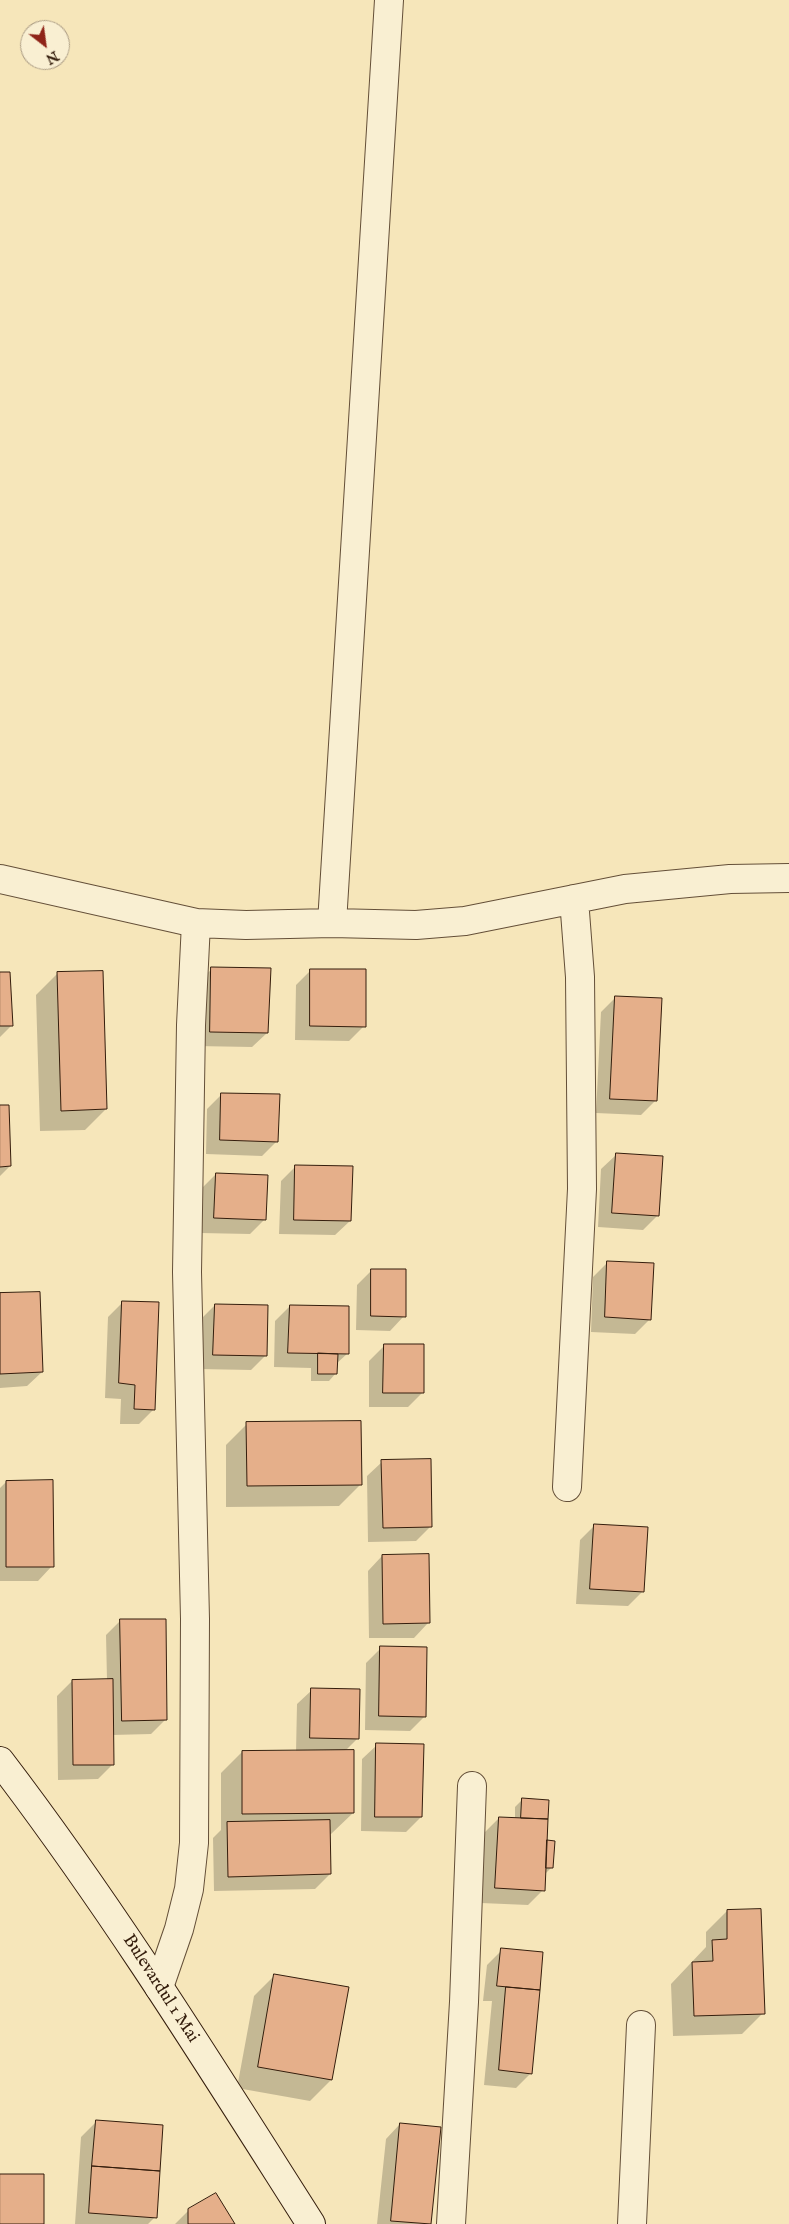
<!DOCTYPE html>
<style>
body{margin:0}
#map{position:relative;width:789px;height:2224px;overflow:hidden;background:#f6e6ba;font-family:"IM FELL English",serif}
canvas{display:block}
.north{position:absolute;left:20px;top:20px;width:50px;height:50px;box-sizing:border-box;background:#f9efd2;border:1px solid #aa9b83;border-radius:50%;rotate:150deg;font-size:14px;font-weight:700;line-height:20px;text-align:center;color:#341d0c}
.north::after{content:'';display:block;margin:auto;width:18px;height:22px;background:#8f2418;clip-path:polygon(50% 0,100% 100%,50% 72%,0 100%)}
</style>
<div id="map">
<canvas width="789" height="2224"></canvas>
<div class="north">N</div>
</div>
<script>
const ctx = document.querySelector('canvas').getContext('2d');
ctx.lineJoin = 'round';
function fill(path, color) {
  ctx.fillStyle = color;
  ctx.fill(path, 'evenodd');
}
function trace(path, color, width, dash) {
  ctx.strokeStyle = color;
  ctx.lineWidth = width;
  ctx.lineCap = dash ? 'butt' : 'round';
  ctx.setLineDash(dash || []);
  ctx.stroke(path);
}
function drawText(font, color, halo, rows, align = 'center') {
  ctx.font = font + ' "IM FELL English",serif';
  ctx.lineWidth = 4;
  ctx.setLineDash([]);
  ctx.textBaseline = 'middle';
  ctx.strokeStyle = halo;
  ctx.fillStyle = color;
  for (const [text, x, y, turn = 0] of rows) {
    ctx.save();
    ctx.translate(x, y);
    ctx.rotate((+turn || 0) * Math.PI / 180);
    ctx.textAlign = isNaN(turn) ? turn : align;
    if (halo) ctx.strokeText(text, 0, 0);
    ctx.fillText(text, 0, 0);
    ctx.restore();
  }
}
fill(new Path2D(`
 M212,969L267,1033L252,1047L195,1046L197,983Z
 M311,970L364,1026L349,1041L295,1040L296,985Z
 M0,973L12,1025L0,1037Z
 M57,974L106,1109L85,1130L40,1131L36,995Z
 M616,997L656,1100L641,1115L596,1113L601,1012Z
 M222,1094L277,1141L262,1156L206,1154L207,1109Z
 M0,1106L10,1166L0,1176Z
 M616,1155L658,1215L643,1230L598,1227L601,1169Z
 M296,1166L350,1221L335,1235L279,1234L281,1181Z
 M216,1174L265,1219L250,1234L200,1233L201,1189Z
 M608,1262L650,1319L635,1334L591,1332L593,1277Z
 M372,1270L404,1316L390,1331L356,1330L357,1285Z
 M0,1295L42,1372L27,1386L0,1388Z
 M123,1302L154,1409L139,1424H120L121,1399L105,1398L108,1317Z
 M215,1305L266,1355L251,1370L199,1369L200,1320Z
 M290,1306L348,1353L336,1364V1373L329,1381H311V1368L274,1367L275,1321Z
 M384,1346L422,1393L408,1407H369V1361Z
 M247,1424L360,1485L339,1506L226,1507V1445Z
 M382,1462L431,1526L416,1541L368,1542L367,1476Z
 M6,1482L52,1566L38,1581H0V1488Z
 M595,1525L643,1591L628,1606L576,1604L580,1540Z
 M382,1556L428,1623L414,1638H369L368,1571Z
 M121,1620L166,1719L151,1734L112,1735L113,1764L98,1779L58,1780L57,1696L72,1681L107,1680L106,1635Z
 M381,1648L425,1716L410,1731L365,1730L366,1663Z
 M312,1690L358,1738L345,1751L353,1813L331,1834H329L330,1874L315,1889L214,1891L213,1838L221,1830V1773L242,1752H296L297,1704Z
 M377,1745L421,1817L406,1832L361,1831L362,1759Z
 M523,1799L546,1844L552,1867L544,1875L543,1890L528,1905L481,1903L484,1833L499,1818L515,1819V1807Z
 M727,1911L763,2013L742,2034L673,2036L671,1984L706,1947V1932Z
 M502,1950L542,1953L531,2073L516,2088L484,2085L492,2001H483L487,1965Z
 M275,1975L331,2080L310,2101L237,2088L254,1996Z
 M96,2122L155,2217L148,2224H75L81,2137Z
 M400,2124L440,2128L430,2224H377L386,2139Z
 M189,2210L233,2224H175Z`), '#0003');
const building = new Path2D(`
 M211,967L271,968L268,1033L210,1032Z
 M310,969H366V1027L310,1026Z
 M103,971L107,1109L61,1111L57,972Z
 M0,972H10L13,1026H0Z
 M615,996L662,998L657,1101L610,1099Z
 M221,1093L280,1094L278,1142L220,1140Z
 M0,1105H9L11,1166L0,1167Z
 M616,1153L663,1156L659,1216L612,1213Z
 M295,1165L353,1166L351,1221L294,1220Z
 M216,1173L268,1175L266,1220L214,1218Z
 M607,1261L654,1263L651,1320L605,1317Z
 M371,1269H406V1317L371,1316Z
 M40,1292L43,1372L0,1374V1293Z
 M122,1301L159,1302L155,1410L134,1409L135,1385L119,1383Z
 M215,1304L268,1305L267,1356L213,1355Z
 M290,1305L349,1306V1354L288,1353Z
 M384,1344H424V1393H383Z
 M318,1353L338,1354L337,1374H318Z
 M361,1421L362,1485L247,1486L246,1422Z
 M431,1459L432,1527L383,1528L381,1460Z
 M53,1480L54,1567H6V1481Z
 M594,1524L648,1527L644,1592L590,1589Z
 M429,1554L430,1623L383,1624L382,1555Z
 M120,1619H166L167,1720L122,1721Z
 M380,1646L427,1647L426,1717L379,1716Z
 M113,1679L114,1765H73L72,1680Z
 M311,1688L360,1689L359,1739L310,1738Z
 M376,1743L424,1744L422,1817H375Z
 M354,1750V1813L242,1814V1751Z
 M522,1798L549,1800L548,1819L521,1818Z
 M499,1817L548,1819L545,1891L495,1888Z
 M330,1820L331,1874L228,1877L227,1822Z
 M547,1840L555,1841L553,1868H546Z
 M761,1909L765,2014L694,2016L692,1962L713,1961L712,1940L727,1939V1910Z
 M501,1948L543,1952L540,1990L497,1986Z
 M274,1974L349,1987L332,2080L258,2067Z
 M506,1987L540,1990L532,2074L499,2070Z
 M96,2120L163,2125L160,2171L92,2166Z
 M400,2123L441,2127L431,2224L391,2221Z
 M92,2166L160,2171L157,2218L89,2213Z
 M0,2174H44V2224H0Z
 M216,2193L235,2224H188V2209Z`);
fill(building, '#e5af8a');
trace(building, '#341d0c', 1);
const street = new Path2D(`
 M0,879L196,923L246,925L332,923L416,925L465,921L625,889L730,879L789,878
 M332,923L389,0
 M567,1487L582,1189L580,977L574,899
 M159,1987L179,1929L189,1889L194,1843L195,1619L187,1272L191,1025L196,923
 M451,2224L464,2002L472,1786
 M632,2224L641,2025`);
const secondary = new Path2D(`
 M0,1761C113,1909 211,2067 311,2224`);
trace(street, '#644f38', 30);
trace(secondary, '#341d0c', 30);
trace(street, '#f9efd2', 28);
trace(secondary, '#f9efd2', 28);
drawText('18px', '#341d0c', '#f9efd2', [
 ["Bulevardul 1 Mai",160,1989,57]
]);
</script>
